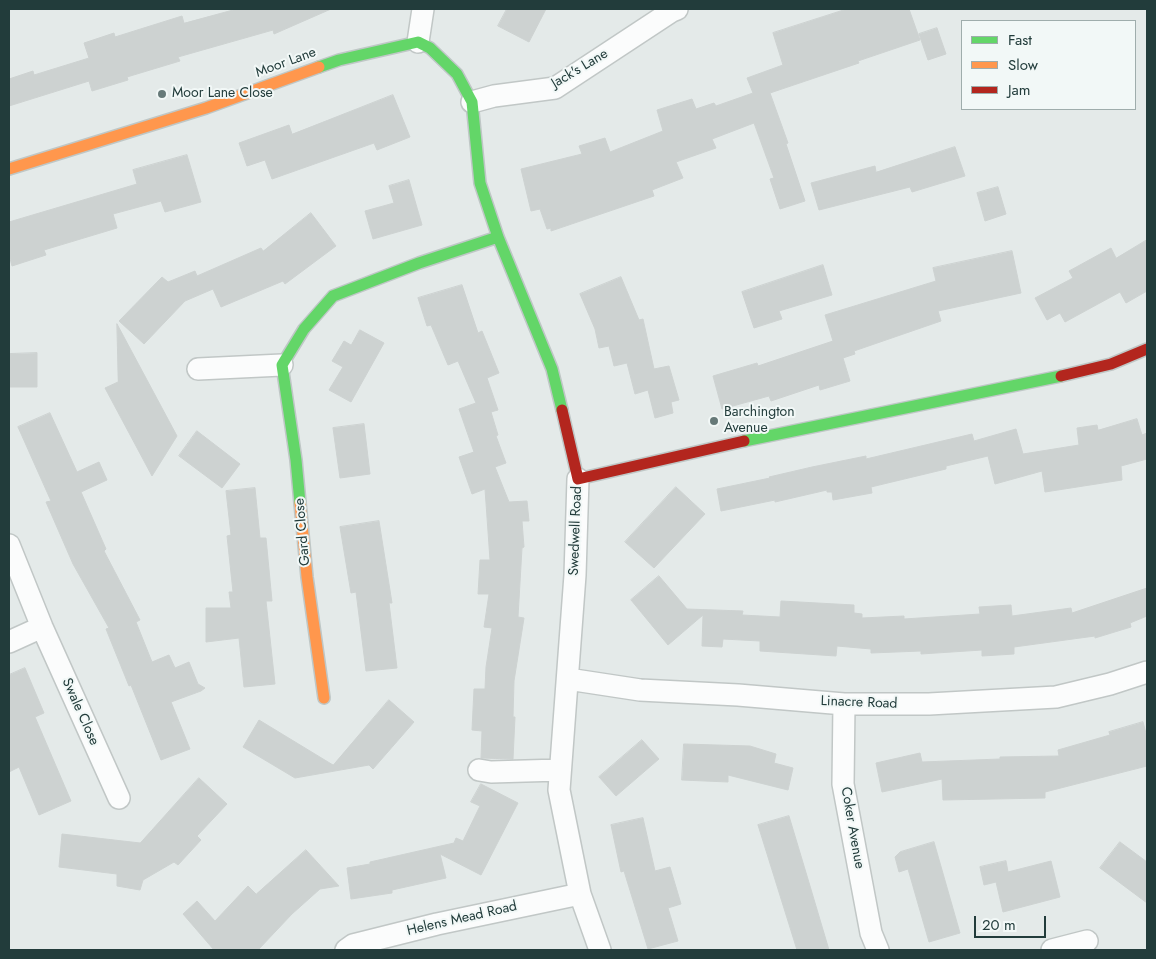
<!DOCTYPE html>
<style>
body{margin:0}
#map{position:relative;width:1156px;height:959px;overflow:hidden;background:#e4eae9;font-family:Jost,sans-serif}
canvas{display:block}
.frame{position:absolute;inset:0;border:10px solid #223c3b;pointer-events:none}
.legend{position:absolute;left:961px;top:20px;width:175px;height:90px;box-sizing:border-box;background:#f2f8f7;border:1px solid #9fadac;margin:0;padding:6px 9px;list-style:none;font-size:15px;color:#223c3b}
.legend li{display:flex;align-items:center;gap:10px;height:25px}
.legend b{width:25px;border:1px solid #9fadac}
.scale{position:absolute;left:974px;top:916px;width:72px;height:22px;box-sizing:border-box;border:2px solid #223c3b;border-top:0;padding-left:6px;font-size:15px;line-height:18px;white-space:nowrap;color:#223c3b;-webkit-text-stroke:4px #f2f8f7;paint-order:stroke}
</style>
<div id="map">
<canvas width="1156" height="959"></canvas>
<div class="frame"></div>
<ul class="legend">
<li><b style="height:6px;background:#63d668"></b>Fast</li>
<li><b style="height:6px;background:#ff974d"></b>Slow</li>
<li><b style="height:6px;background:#b3261e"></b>Jam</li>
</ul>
<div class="scale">20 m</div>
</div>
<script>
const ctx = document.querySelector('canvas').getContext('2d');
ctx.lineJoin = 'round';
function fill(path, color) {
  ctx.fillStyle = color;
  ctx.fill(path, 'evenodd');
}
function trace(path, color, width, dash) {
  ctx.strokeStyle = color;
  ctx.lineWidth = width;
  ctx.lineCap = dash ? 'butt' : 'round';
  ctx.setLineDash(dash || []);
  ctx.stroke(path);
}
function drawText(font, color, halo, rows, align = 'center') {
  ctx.font = font + ' Jost,sans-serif';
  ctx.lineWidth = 4;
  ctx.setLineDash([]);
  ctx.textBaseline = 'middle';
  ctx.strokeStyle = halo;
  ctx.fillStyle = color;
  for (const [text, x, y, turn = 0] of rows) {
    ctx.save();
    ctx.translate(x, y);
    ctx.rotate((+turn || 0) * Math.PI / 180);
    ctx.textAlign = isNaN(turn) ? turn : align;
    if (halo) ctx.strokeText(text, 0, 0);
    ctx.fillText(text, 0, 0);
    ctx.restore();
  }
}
const building = new Path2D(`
 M237,9H331L274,34L273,30L178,57L180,61L127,77L128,80L92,91L89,81L9,106V79L33,71L34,75L89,58L84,43L114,33L115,37L182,16L184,23Z
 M507,9H546L529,42L498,26Z
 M847,9H909L920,40L858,61L859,63L770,93L788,143L786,144L805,201L780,209L770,179L774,178L754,123L712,139L716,148L676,162L683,178L652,190L654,196L551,231V228L547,229L540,209L531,211L521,169L582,154L579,146L605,138L610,152L663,131L657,110L692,99L696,109L714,103L716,106L753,93L747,78L783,65L773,33Z
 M937,28L946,54L928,60L919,34Z
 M393,95L410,137L377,150L374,143L272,179L265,160L247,166L239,143L289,125L292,134Z
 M955,147L965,176L912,192L910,187L819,210L811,183L875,166L876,172Z
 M187,155L201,202L165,212L161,201L113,214L117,228L44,250L46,255L12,266L9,255V222L137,184L133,170Z
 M409,180L422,225L373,239L365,211L394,203L389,186Z
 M998,187L1006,214L985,221L977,193Z
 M311,213L336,246L285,284L283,281L221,307L213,289L185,301L144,344L119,321L162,277L168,282L195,271L197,276L261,248L263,251Z
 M1147,240V291L1126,303L1120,292L1065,322L1060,313L1047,320L1035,298L1073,278L1069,271L1111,248L1116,258Z
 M1012,251L1021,293L938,311L941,321L854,351L855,354L843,358L850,381L820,390L819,385L771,401L769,396L722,409L713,376L757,363L758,366L833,341L825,315L936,281L933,268Z
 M823,265L832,295L779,311L782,319L754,328L742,292Z
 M621,277L639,320L643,319L654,369L669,366L679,400L671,402L673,413L655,418L648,390L635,394L627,363L614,366L609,346L599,348L595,329L580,294Z
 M462,285L478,333L482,331L499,373L487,378L498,410L491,412L498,435L496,436L506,463L495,467L509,502L527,501L529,521H522L524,547L522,548L518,617L524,618L514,681L513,717H515L513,759L481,758L482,731L472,730L474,689H485L486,667L492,628L484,627L489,594H478L480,560H490L485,489L472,494L459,457L474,452L459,409L476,403L458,361L448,365L431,325L427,326L418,298Z
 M117,324L177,436L152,476L105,388L118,382Z
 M360,330L384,343L351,402L329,390L343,367L332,361L344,341L351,345Z
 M37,353V387H9V354Z
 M50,413L77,472L99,462L107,480L81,492L106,549L104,551L140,620L136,622L152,662L169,655L175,668L189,662L198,684L205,688L201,691L171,702L190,749L161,760L131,685L129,686L106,629L109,628L73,564L46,502L51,501L18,427Z
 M1137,419L1142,435L1147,433V459L1121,466L1122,480L1045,492L1042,471L995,484L988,456L946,466V469L871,487L872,493L833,500L832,492H827V490L775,502V500L721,511L717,489L770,478L769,477L812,467L866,456V459L972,434L974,441L1016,429L1023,454L1079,445L1077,428L1097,425L1098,430Z
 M364,424L370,474L340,478L333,428Z
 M197,431L240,464L222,488L179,456Z
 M676,487L705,514L654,568L625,542Z
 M255,488L260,538H266L272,601H266L275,684L244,687L239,638L206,642V608H231L229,592H233L227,536L231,535L226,491Z
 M379,521L392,603H389L397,668L366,671L356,592L351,593L340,527Z
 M659,576L687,609L743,611L742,615L780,617L781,601L854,605V613L862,614V618L904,616V619L980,614L979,607L1011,605L1012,616L1071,608L1072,613L1147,588V616L1130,623L1131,627L1095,638V636L1014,647V654L982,656V650L921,654V651L871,653V649L837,646L836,656L760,651V641L723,639L722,647L702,646L703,615L668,645L631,600Z
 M25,668L44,713L35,717L71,801L39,815L19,767L9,772V675Z
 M389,700L414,722L373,769L369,765L295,778L243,747L259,720L333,765Z
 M1143,722L1147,737V766L1045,792V798L943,800L942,779L882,792L876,763L920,753L922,762L1000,759V757L1059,756L1058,750L1110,735L1109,732Z
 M642,740L659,759L616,796L599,777Z
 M684,744L750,746L776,754L774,763L793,768L788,790L728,775V782L682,780Z
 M199,778L227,804L197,836L201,840L178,865L174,862L143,880L140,890L117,886V874L59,867L62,834L140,843Z
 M481,784L518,803L481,875L440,854L446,878L392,890V893L351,899L347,868L370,864V862L454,843L456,838L463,841L480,806L471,802Z
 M789,816L810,886L829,950H797L758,825Z
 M643,818L655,871L670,867L681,904L668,908L678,941L648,949L624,871L621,872L611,825Z
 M934,842L960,933L929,942L908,869L899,872L895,857L900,852Z
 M1120,842L1147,862V903L1100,868Z
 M306,850L339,886L320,889L292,914L258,950H214L183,914L197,901L215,921L248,886L256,894Z
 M1006,861L1008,872L1051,861L1060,897L1003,912L996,882L984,885L980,867Z`);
fill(building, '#cdd2d1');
trace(building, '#cdd2d1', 1);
const street = new Path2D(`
 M418,42L423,9
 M472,102L494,96L555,88L672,11L677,9
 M198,369L282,365
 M578,479L575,575L559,790L580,894L600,950
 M9,545L42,627L119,798
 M9,642L42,627
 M568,679L640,690L738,695L844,704H929L1056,697L1110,684L1147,672
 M844,704L843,784L871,933L878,950
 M479,770L491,772L560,770
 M346,950L353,945L437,924L580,894
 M1052,950L1087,941`);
const fast = new Path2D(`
 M319,67L339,60L418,42L430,48L457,74L472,102L480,183L498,237L552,369L562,410
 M744,441L1061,376
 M300,503L296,460L282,365L304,329L333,296L419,263L498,237`);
const slow = new Path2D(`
 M9,169L206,108L319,67
 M300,503L307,577L324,698`);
const jam = new Path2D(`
 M1061,376L1111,364L1147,349
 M562,410L578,479L744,441`);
trace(street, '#c1c7c6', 24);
trace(fast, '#bfc7c6', 14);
trace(slow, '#bfc7c6', 14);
trace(jam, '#bfc7c6', 14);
trace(street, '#fbfcfc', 21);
trace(fast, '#63d668', 11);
trace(slow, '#ff974d', 11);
trace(jam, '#b3261e', 11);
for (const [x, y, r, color] of [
 [162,94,5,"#667978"],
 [714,421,5,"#667978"]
]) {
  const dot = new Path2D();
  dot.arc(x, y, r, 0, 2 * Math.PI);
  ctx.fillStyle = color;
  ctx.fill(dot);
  trace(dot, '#f2f8f7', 2);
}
drawText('14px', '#223c3b', '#f2f8f7', [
 ["Moor Lane",286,63,-20],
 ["Jack's Lane",580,69,-31],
 ["Swedwell Road",576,531,-88],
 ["Gard Close",303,532,-95],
 ["Linacre Road",859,703,2],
 ["Swale Close",80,712,66],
 ["Coker Avenue",852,828,80],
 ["Helens Mead Road",462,919,-13]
]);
drawText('14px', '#223c3b', '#f2f8f7', [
 ["Moor Lane Close",172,94],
 ["Barchington",724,413],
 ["Avenue",724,429]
], 'left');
</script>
